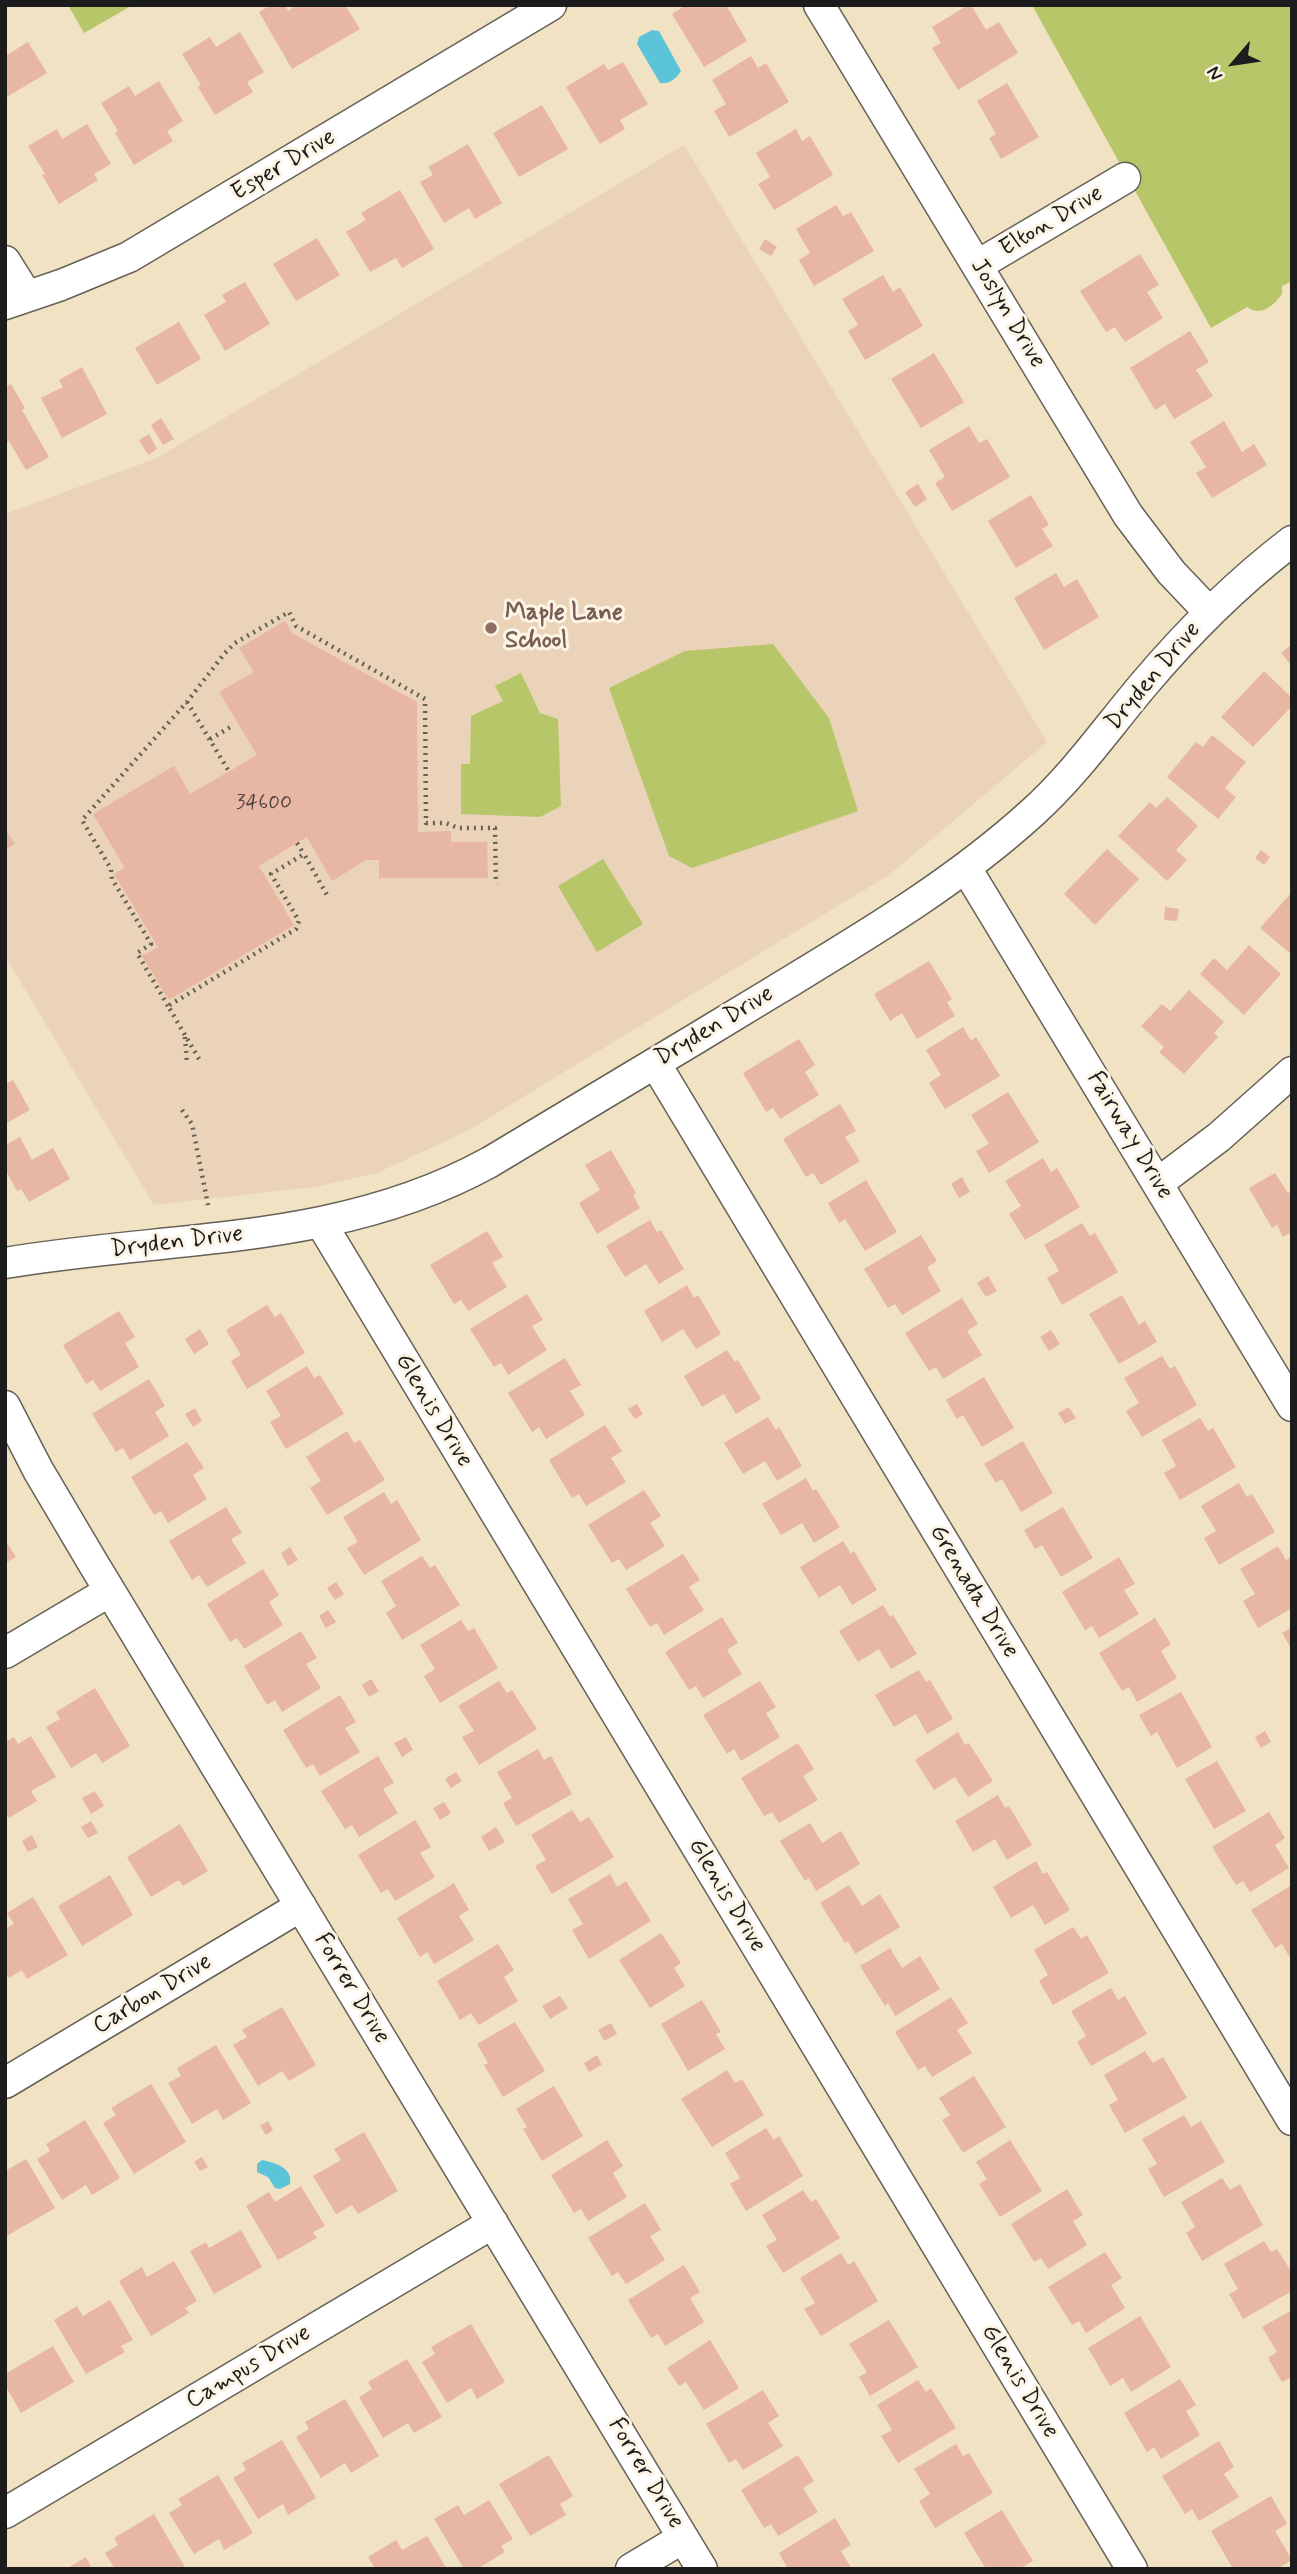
<!DOCTYPE html>
<style>
body{margin:0}
#map{position:relative;width:1297px;height:2574px;overflow:hidden;background:#f0e2c3;font-family:Mynerve,sans-serif}
canvas{display:block}
.frame{position:absolute;inset:0;border:7px solid #1c1c1c;pointer-events:none}
.north{position:absolute;left:1199px;top:28px;width:70px;height:70px;-webkit-text-stroke:5px #fcf5e5;paint-order:stroke;rotate:241deg;font-size:19px;font-weight:700;line-height:28px;text-align:center;color:#1c1c1c}
.north::after{content:'';display:block;margin:auto;width:24px;height:32px;background:#1c1c1c;clip-path:polygon(50% 0,100% 100%,50% 72%,0 100%)}
</style>
<div id="map">
<canvas width="1297" height="2574"></canvas>
<div class="frame"></div>
<div class="north">N</div>
</div>
<script>
const ctx = document.querySelector('canvas').getContext('2d');
ctx.lineJoin = 'round';
function fill(path, color) {
  ctx.fillStyle = color;
  ctx.fill(path, 'evenodd');
}
function trace(path, color, width, dash) {
  ctx.strokeStyle = color;
  ctx.lineWidth = width;
  ctx.lineCap = dash ? 'butt' : 'round';
  ctx.setLineDash(dash || []);
  ctx.stroke(path);
}
function drawText(font, color, halo, rows, align = 'center') {
  ctx.font = font + ' Mynerve,sans-serif';
  ctx.lineWidth = 6;
  ctx.setLineDash([]);
  ctx.textBaseline = 'middle';
  ctx.strokeStyle = halo;
  ctx.fillStyle = color;
  for (const [text, x, y, turn = 0] of rows) {
    ctx.save();
    ctx.translate(x, y);
    ctx.rotate((+turn || 0) * Math.PI / 180);
    ctx.textAlign = isNaN(turn) ? turn : align;
    if (halo) ctx.strokeText(text, 0, 0);
    ctx.fillText(text, 0, 0);
    ctx.restore();
  }
}
fill(new Path2D(`
 M684,145L1047,742L889,875L467,1131L377,1173L314,1187L154,1205L5,956V514L157,458Z`), '#ead3b8');
fill(new Path2D(`
 M68,5H133L84,33Z
 M1032,5H1292V281L1282,286V294C1273,306 1261,317 1247,307L1211,328Z
 M773,644L829,718L858,811L692,868L669,856L609,688L685,651Z
 M521,673L540,713L558,719L561,806L540,817L461,814V764H470L471,716L503,701L495,686Z
 M603,859L643,924L597,952L558,886Z`), '#b7c668');
fill(new Path2D(`
 M652,30L659,31L681,71C676,79 670,84 660,83L637,44L639,37Z
 M262,2160C276,2163 293,2168 290,2184L280,2189L275,2188L268,2177L257,2172V2164Z`), '#5cc4d9');
fill(new Path2D(`
 M271,5H285L288,11L297,5H338L339,8L345,5L360,29L292,69L259,12Z
 M686,5H726L747,41L704,67L672,14Z
 M968,5H971L986,30L999,22L1018,53L958,90L932,48L941,43L932,27Z
 M240,32L264,72L247,82L253,92L215,115L198,87L201,85L182,54L210,37L216,47Z
 M28,42L47,73L5,98V56Z
 M751,56L758,68L766,63L789,102L729,137L714,111L726,104L712,80Z
 M623,62L648,104L620,120L625,129L600,144L566,87L604,64L608,70Z
 M159,81L183,121L167,131L173,141L134,165L115,133L118,131L101,103L129,86L135,96Z
 M1007,83L1039,137L1001,159L989,138L996,134L977,101Z
 M542,105L568,149L519,177L493,133Z
 M87,124L111,164L94,174L98,180L59,204L42,175L45,174L28,146L57,129L62,139Z
 M796,129L802,141L810,136L833,175L774,210L758,184L770,177L756,153Z
 M468,144L502,203L475,219L469,208L444,223L420,182L433,175L428,167Z
 M400,190L434,249L402,268L396,258L370,272L346,232L366,220L361,213Z
 M836,205L843,216L851,212L874,251L814,286L799,260L810,253L796,229Z
 M317,238L340,275L296,301L273,264Z
 M765,239L777,247L771,256L759,249Z
 M1140,254L1159,285L1147,292L1163,318L1125,342L1115,327L1106,332L1080,291Z
 M883,275L893,292L900,287L923,326L865,360L848,331L858,325L842,299Z
 M245,282L270,324L225,351L204,315L226,302L222,295Z
 M179,322L201,359L157,385L135,348Z
 M1190,331L1209,362L1196,370L1213,396L1174,419L1165,404L1155,410L1130,368Z
 M934,353L964,402L921,428L891,379Z
 M82,367L107,414L62,438L41,398L63,387L59,380Z
 M11,384L25,408L22,410L49,457L26,470L9,441L5,443V387Z
 M161,418L174,439L163,445L151,425Z
 M1224,421L1242,452L1254,444L1267,465L1212,498L1196,473L1206,467L1190,442Z
 M969,426L979,443L987,439L1010,477L952,511L935,483L945,477L929,450Z
 M149,434L157,449L148,455L139,440Z
 M918,484L927,499L915,507L905,492Z
 M1031,495L1049,525L1042,529L1053,546L1016,568L988,521Z
 M1056,573L1064,587L1077,579L1099,617L1044,650L1014,598Z
 M285,621L292,633L417,702L418,832L451,831V842H487L488,878H379V860H366L332,881L307,837L259,866L294,925L169,1000L142,956L158,947L114,874L125,868L93,814L174,766L190,794L257,755L219,692L254,672L239,648Z
 M1292,644V666L1281,653Z
 M1264,671L1292,698V706L1253,747L1221,717Z
 M1212,735L1246,762L1225,788L1236,797L1218,819L1167,777L1196,742L1203,747Z
 M1167,797L1198,826L1176,850L1187,860L1167,881L1118,836L1150,802L1156,808Z
 M5,829L15,844L5,850Z
 M1107,849L1139,879L1095,925L1064,894Z
 M1261,850L1270,857L1264,865L1255,858Z
 M1292,892V955L1260,928Z
 M1165,907L1179,909L1177,921L1164,920Z
 M1249,945L1281,974L1244,1015L1200,974L1214,958L1227,970Z
 M929,961L952,999L947,1002L955,1016L917,1039L902,1013L890,1021L874,994Z
 M1189,990L1224,1022L1214,1033L1218,1037L1184,1074L1159,1052L1164,1047L1141,1026L1162,1004L1170,1011Z
 M963,1027L971,1041L976,1037L1000,1076L945,1109L929,1083L941,1075L926,1050Z
 M799,1039L815,1065L805,1072L819,1095L780,1119L773,1108L766,1112L743,1073Z
 M13,1080L30,1110L5,1124V1084Z
 M1008,1092L1039,1142L989,1173L976,1151L989,1144L971,1115Z
 M840,1104L856,1131L845,1137L860,1161L821,1185L813,1173L806,1177L783,1139Z
 M20,1137L32,1160L53,1148L70,1179L29,1202L21,1189L17,1191L5,1169V1145Z
 M611,1150L636,1193L633,1195L640,1208L597,1234L579,1203L600,1190L585,1165Z
 M1043,1158L1051,1172L1057,1168L1080,1207L1025,1240L1009,1214L1021,1206L1005,1181Z
 M1275,1173L1288,1193L1292,1191V1232L1283,1237L1277,1225L1272,1228L1249,1188Z
 M962,1177L970,1192L959,1198L951,1184Z
 M866,1180L897,1232L865,1251L845,1219L839,1223L828,1203Z
 M650,1220L657,1232L661,1230L684,1269L659,1284L646,1264L625,1277L606,1246Z
 M1082,1223L1090,1236L1095,1233L1118,1272L1062,1305L1047,1278L1059,1271L1044,1245Z
 M487,1231L503,1257L492,1263L507,1287L468,1311L461,1300L454,1304L430,1265Z
 M921,1235L937,1261L927,1267L941,1291L902,1315L895,1304L888,1308L864,1269Z
 M988,1276L997,1291L986,1297L977,1283Z
 M687,1285L694,1298L698,1295L721,1334L696,1349L683,1329L662,1342L644,1311Z
 M527,1294L543,1320L532,1326L547,1350L508,1375L501,1363L494,1367L470,1329Z
 M1122,1295L1139,1325L1145,1321L1157,1342L1119,1364L1089,1314Z
 M962,1298L978,1324L967,1331L982,1355L943,1379L936,1367L929,1371L905,1333Z
 M267,1305L275,1317L281,1313L305,1353L247,1389L231,1361L241,1355L226,1330Z
 M119,1311L135,1337L125,1343L139,1367L100,1391L93,1380L86,1384L63,1345Z
 M200,1329L209,1344L194,1354L185,1339Z
 M1051,1330L1060,1344L1049,1351L1040,1337Z
 M727,1350L735,1362L738,1360L761,1399L736,1414L724,1394L702,1407L684,1376Z
 M1162,1356L1170,1369L1175,1366L1197,1405L1142,1437L1126,1411L1139,1403L1124,1378Z
 M565,1358L581,1385L570,1391L585,1415L546,1439L539,1427L532,1432L508,1393Z
 M307,1366L314,1378L320,1375L344,1414L286,1449L270,1422L281,1416L266,1391Z
 M984,1377L1014,1428L982,1447L963,1415L957,1419L946,1400Z
 M149,1379L165,1406L155,1412L169,1436L130,1460L123,1448L116,1452L92,1414Z
 M637,1404L643,1414L635,1419L628,1409Z
 M1069,1407L1076,1418L1065,1424L1058,1413Z
 M195,1408L202,1421L193,1427L185,1414Z
 M768,1417L776,1430L779,1427L802,1466L777,1481L765,1461L743,1474L724,1443Z
 M1200,1418L1208,1431L1213,1428L1236,1467L1180,1500L1164,1473L1176,1466L1162,1440Z
 M605,1425L622,1451L611,1458L626,1482L586,1506L579,1494L572,1498L549,1460Z
 M347,1431L354,1443L360,1440L385,1480L327,1515L310,1488L321,1481L306,1457Z
 M1023,1441L1053,1493L1021,1512L1002,1479L996,1483L984,1464Z
 M187,1442L204,1468L193,1475L207,1499L168,1523L161,1511L154,1515L131,1477Z
 M806,1478L813,1491L816,1489L840,1527L814,1543L802,1523L781,1535L762,1504Z
 M1239,1483L1247,1497L1252,1494L1275,1532L1219,1565L1204,1538L1216,1531L1201,1506Z
 M644,1490L661,1516L650,1523L665,1546L626,1570L619,1559L612,1563L588,1525Z
 M384,1492L391,1504L397,1500L421,1540L364,1575L347,1548L358,1542L343,1517Z
 M226,1507L242,1533L231,1539L246,1563L207,1587L199,1575L192,1580L169,1541Z
 M1063,1507L1093,1558L1061,1577L1042,1545L1035,1549L1024,1530Z
 M5,1540L16,1557L5,1563Z
 M843,1541L851,1554L854,1551L877,1590L852,1605L840,1585L819,1598L800,1567Z
 M1278,1546L1286,1560L1292,1556V1608L1258,1628L1243,1601L1255,1594L1240,1569Z
 M290,1547L298,1560L288,1566L281,1553Z
 M683,1554L700,1580L689,1587L704,1610L664,1635L657,1623L650,1627L626,1589Z
 M422,1556L430,1568L435,1565L460,1605L402,1640L386,1613L396,1606L381,1581Z
 M1119,1557L1135,1584L1124,1590L1139,1614L1099,1638L1092,1626L1085,1630L1062,1592Z
 M263,1569L279,1595L269,1602L283,1625L244,1649L237,1638L230,1642L207,1604Z
 M336,1582L344,1594L335,1600L327,1588Z
 M883,1605L890,1617L893,1615L917,1654L891,1669L879,1649L858,1662L839,1631Z
 M328,1610L336,1622L326,1628L319,1616Z
 M722,1617L738,1643L727,1650L742,1674L703,1698L696,1686L689,1690L665,1652Z
 M1155,1618L1171,1644L1161,1651L1177,1678L1137,1702L1129,1687L1122,1691L1099,1653Z
 M461,1620L468,1631L474,1628L498,1668L440,1703L424,1676L435,1669L420,1645Z
 M1292,1627V1650L1282,1633Z
 M301,1631L317,1658L306,1664L321,1688L282,1712L275,1700L267,1705L244,1666Z
 M919,1670L926,1682L930,1680L953,1719L927,1734L916,1714L894,1727L875,1695Z
 M371,1679L379,1691L369,1697L362,1685Z
 M499,1681L507,1693L512,1690L537,1729L479,1765L462,1737L474,1731L458,1706Z
 M760,1681L776,1707L766,1713L780,1737L741,1761L734,1749L727,1754L703,1715Z
 M95,1688L130,1746L102,1763L96,1753L71,1768L46,1727L60,1719L56,1712Z
 M1181,1692L1212,1747L1177,1768L1157,1732L1151,1736L1139,1715Z
 M340,1695L356,1722L345,1728L360,1752L320,1776L313,1764L306,1768L283,1730Z
 M1265,1731L1271,1742L1261,1748L1255,1737Z
 M958,1732L965,1745L969,1743L993,1781L968,1797L955,1777L934,1790L915,1760Z
 M31,1736L56,1777L31,1791L37,1801L9,1818L5,1812V1742L14,1737L18,1744Z
 M406,1737L413,1750L402,1757L394,1743Z
 M798,1743L814,1769L803,1776L818,1800L779,1823L772,1812L764,1816L741,1778Z
 M538,1749L544,1760L551,1756L572,1794L516,1826L503,1803L512,1798L497,1772Z
 M378,1756L394,1783L383,1789L398,1813L359,1837L352,1825L345,1829L321,1791Z
 M1217,1761L1246,1811L1214,1829L1185,1779Z
 M456,1772L462,1781L451,1788L445,1779Z
 M95,1791L104,1806L91,1814L82,1798Z
 M998,1795L1005,1808L1009,1806L1032,1845L1007,1860L995,1839L973,1852L955,1821Z
 M444,1802L451,1813L440,1820L433,1808Z
 M572,1810L580,1822L589,1817L614,1857L552,1894L535,1866L546,1860L531,1835Z
 M1269,1812L1285,1838L1275,1845L1289,1868L1250,1892L1243,1881L1236,1885L1212,1847Z
 M415,1820L431,1847L420,1853L435,1877L395,1901L388,1889L381,1893L358,1855Z
 M91,1821L98,1833L88,1838L81,1827Z
 M810,1823L822,1843L841,1831L860,1864L816,1891L809,1878L805,1881L780,1841Z
 M180,1824L208,1871L183,1886L179,1880L151,1897L127,1857Z
 M496,1827L505,1842L489,1851L481,1837Z
 M32,1835L38,1847L28,1852L22,1841Z
 M1036,1861L1043,1874L1047,1872L1070,1910L1045,1925L1033,1905L1011,1918L993,1887Z
 M610,1874L617,1887L626,1881L651,1921L589,1959L572,1930L583,1924L568,1899Z
 M110,1875L133,1915L82,1946L58,1906Z
 M454,1883L469,1910L459,1916L474,1940L434,1964L427,1952L420,1957L397,1918Z
 M849,1885L862,1906L880,1894L900,1927L855,1954L848,1941L845,1943L820,1903Z
 M1292,1885V1954L1289,1956L1282,1944L1275,1948L1251,1910Z
 M33,1897L68,1955L27,1979L22,1970L9,1978L5,1972V1929L14,1924L7,1913Z
 M1073,1927L1081,1939L1087,1935L1109,1973L1053,2005L1039,1981L1048,1975L1034,1950Z
 M661,1933L681,1963L674,1968L685,1986L650,2008L619,1960Z
 M498,1944L514,1970L504,1977L518,2001L479,2025L471,2013L460,2020L437,1981Z
 M890,1948L902,1968L920,1956L940,1989L895,2016L888,2003L885,2006L860,1966Z
 M1111,1988L1118,2000L1125,1996L1147,2034L1091,2066L1077,2042L1086,2036L1071,2011Z
 M560,1996L568,2008L550,2019L542,2006Z
 M951,1997L968,2023L957,2030L972,2053L932,2077L925,2066L918,2070L895,2032Z
 M702,2000L721,2032L716,2034L725,2049L688,2071L661,2024Z
 M282,2007L316,2065L289,2081L282,2071L258,2086L233,2045L247,2037L242,2030Z
 M515,2022L545,2071L503,2097L484,2065L488,2063L477,2044Z
 M611,2023L617,2034L604,2041L598,2030Z
 M216,2045L251,2103L223,2120L217,2109L192,2124L168,2083L181,2076L177,2068Z
 M1145,2051L1153,2063L1163,2057L1187,2098L1125,2133L1109,2105L1118,2100L1104,2075Z
 M597,2055L602,2065L589,2072L584,2063Z
 M727,2070L735,2083L742,2079L764,2115L712,2147L681,2099Z
 M974,2076L1006,2127L963,2153L942,2120L950,2115L939,2098Z
 M151,2084L186,2142L134,2174L103,2123L116,2115L111,2108Z
 M554,2086L583,2136L542,2161L523,2129L527,2127L516,2109Z
 M1184,2115L1191,2127L1201,2121L1225,2162L1164,2197L1148,2169L1157,2164L1142,2139Z
 M85,2120L120,2178L92,2195L86,2185L62,2200L37,2159L50,2151L46,2144Z
 M268,2121L273,2130L266,2135L260,2126Z
 M766,2128L774,2140L779,2136L803,2176L746,2211L730,2184L740,2178L725,2153Z
 M364,2132L398,2191L358,2214L352,2205L336,2214L313,2176L341,2160L334,2149Z
 M607,2140L623,2166L613,2173L627,2197L588,2221L581,2209L574,2213L551,2175Z
 M1010,2140L1042,2191L1000,2217L979,2184L987,2179L976,2162Z
 M202,2157L208,2167L200,2171L194,2162Z
 M26,2159L55,2208L5,2237V2171Z
 M1222,2178L1230,2190L1240,2184L1263,2225L1202,2261L1186,2233L1195,2227L1181,2202Z
 M301,2186L325,2226L313,2232L317,2238L278,2260L246,2206L269,2192L275,2202Z
 M1067,2189L1083,2215L1073,2221L1087,2245L1048,2269L1041,2258L1034,2262L1011,2224Z
 M803,2190L811,2202L816,2199L840,2238L783,2273L766,2246L777,2240L762,2215Z
 M645,2203L661,2230L650,2236L665,2260L626,2284L618,2272L612,2276L588,2238Z
 M241,2230L262,2267L214,2294L190,2251L206,2242L209,2248Z
 M1264,2241L1271,2252L1277,2249L1292,2273V2291L1243,2319L1229,2294L1238,2289L1224,2264Z
 M1105,2252L1122,2278L1111,2285L1125,2308L1086,2333L1079,2321L1072,2325L1048,2287Z
 M841,2253L848,2265L854,2261L878,2301L821,2336L804,2309L815,2303L800,2278Z
 M174,2261L197,2301L185,2308L189,2313L151,2336L119,2281L142,2267L147,2277Z
 M684,2265L700,2292L690,2298L704,2322L665,2346L658,2334L651,2338L628,2300Z
 M110,2300L133,2340L121,2346L125,2352L86,2374L54,2320L77,2306L83,2316Z
 M1292,2310V2377L1282,2382L1268,2358L1277,2352L1262,2327Z
 M1140,2316L1171,2367L1131,2392L1123,2378L1110,2386L1088,2348Z
 M889,2320L918,2367L870,2396L859,2377L867,2372L849,2344Z
 M471,2324L505,2382L477,2399L471,2388L447,2403L422,2362L435,2354L431,2347Z
 M710,2340L739,2388L704,2410L686,2382L679,2386L667,2368Z
 M53,2346L74,2382L21,2413L5,2385V2374Z
 M407,2359L442,2417L414,2433L408,2423L383,2438L359,2397L372,2389L368,2382Z
 M1180,2379L1196,2405L1186,2411L1200,2435L1161,2459L1154,2447L1147,2452L1124,2413Z
 M918,2380L926,2392L931,2388L956,2428L898,2463L881,2436L892,2430L877,2405Z
 M763,2390L779,2416L768,2423L783,2446L743,2470L736,2459L729,2463L706,2424Z
 M345,2399L379,2456L351,2473L345,2463L321,2478L296,2437L309,2429L305,2422Z
 M282,2440L316,2498L288,2515L283,2504L258,2519L233,2478L246,2470L242,2463Z
 M1219,2441L1234,2467L1224,2474L1239,2497L1199,2521L1192,2509L1185,2514L1162,2476Z
 M956,2444L963,2456L969,2453L993,2493L935,2528L919,2501L930,2494L914,2469Z
 M549,2455L573,2496L560,2504L566,2515L530,2536L499,2484Z
 M798,2455L814,2481L803,2488L818,2512L778,2536L771,2524L764,2528L741,2490Z
 M218,2475L253,2533L224,2550L219,2539L194,2554L169,2513L182,2505L178,2499Z
 M1271,2496L1287,2524L1275,2531L1292,2560L1277,2569H1233L1211,2531Z
 M489,2500L513,2539L501,2546L505,2552L477,2569H464L434,2519L458,2505L464,2515Z
 M1002,2510L1033,2561L1019,2569H986L964,2533Z
 M154,2514L186,2569H115L105,2553L118,2545L114,2538Z
 M835,2518L851,2545L841,2551L852,2569H788L779,2553Z
 M427,2536L447,2569H375L368,2557L396,2540L402,2550Z
 M86,2557L92,2569H66Z`), '#e8b7a4');
const minor = new Path2D(`
 M819,5L1128,515L1171,572L1209,612
 M5,261L27,296
 M978,265L1125,178
 M5,304L61,285L129,257L551,5
 M966,868L1292,1406
 M655,1063L1292,2120
 M1158,1183L1219,1137L1292,1072
 M321,1223L1132,2569
 M5,1263C171,1235 338,1246 490,1162C585,1105 681,1048 776,990C865,936 955,883 1033,812C1075,774 1107,728 1144,684C1188,632 1237,583 1292,541
 M5,1406L38,1470L93,1563L702,2569
 M5,1653L110,1591
 M5,2083L301,1906
 M5,2513L493,2223
 M631,2569L683,2538`);
trace(minor, '#666156', 33);
trace(new Path2D(`
 M187,702L228,770
 M210,739L234,725
 M297,843L304,854
 M168,1006L137,953L151,944L112,879L111,869L82,820L187,702L224,654L235,643L289,612L296,626L425,699L426,823H446L458,828H495L496,884
 M185,1037L187,1064
 M199,1059L168,1006L296,929L299,921L271,874L304,854L327,895
 M182,1110L192,1124L208,1205`), '#666156', 4.5, [2, 5]);
trace(minor, '#fff', 30);
for (const [x, y, r, color] of [
 [491,628,7,"#8d6e63"]
]) {
  const dot = new Path2D();
  dot.arc(x, y, r, 0, 2 * Math.PI);
  ctx.fillStyle = color;
  ctx.fill(dot);
  trace(dot, '#fcf5e5', 2.5);
}
drawText('21px', '#4f433e', null, [
 ["34600",264,804]
]);
drawText('24px', '#1c1c1c', '#fcf5e5', [
 ["Esper Drive",284,166,-31],
 ["Elton Drive",1052,222,-31],
 ["Joslyn Drive",1007,314,59],
 ["Dryden Drive",1154,677,-50],
 ["Dryden Drive",715,1027,-31],
 ["Fairway Drive",1129,1136,59],
 ["Dryden Drive",177,1243,-7],
 ["Glenis Drive",433,1411,59],
 ["Grenada Drive",973,1592,59],
 ["Glenis Drive",726,1896,59],
 ["Forrer Drive",351,1989,59],
 ["Carbon Drive",153,1995,-31],
 ["Campus Drive",249,2368,-31],
 ["Glenis Drive",1019,2382,59],
 ["Forrer Drive",645,2474,59]
]);
drawText('bold 24px', '#785e54', '#fcf5e5', [
 ["Maple Lane",505,614],
 ["School",505,642]
], 'left');
</script>
